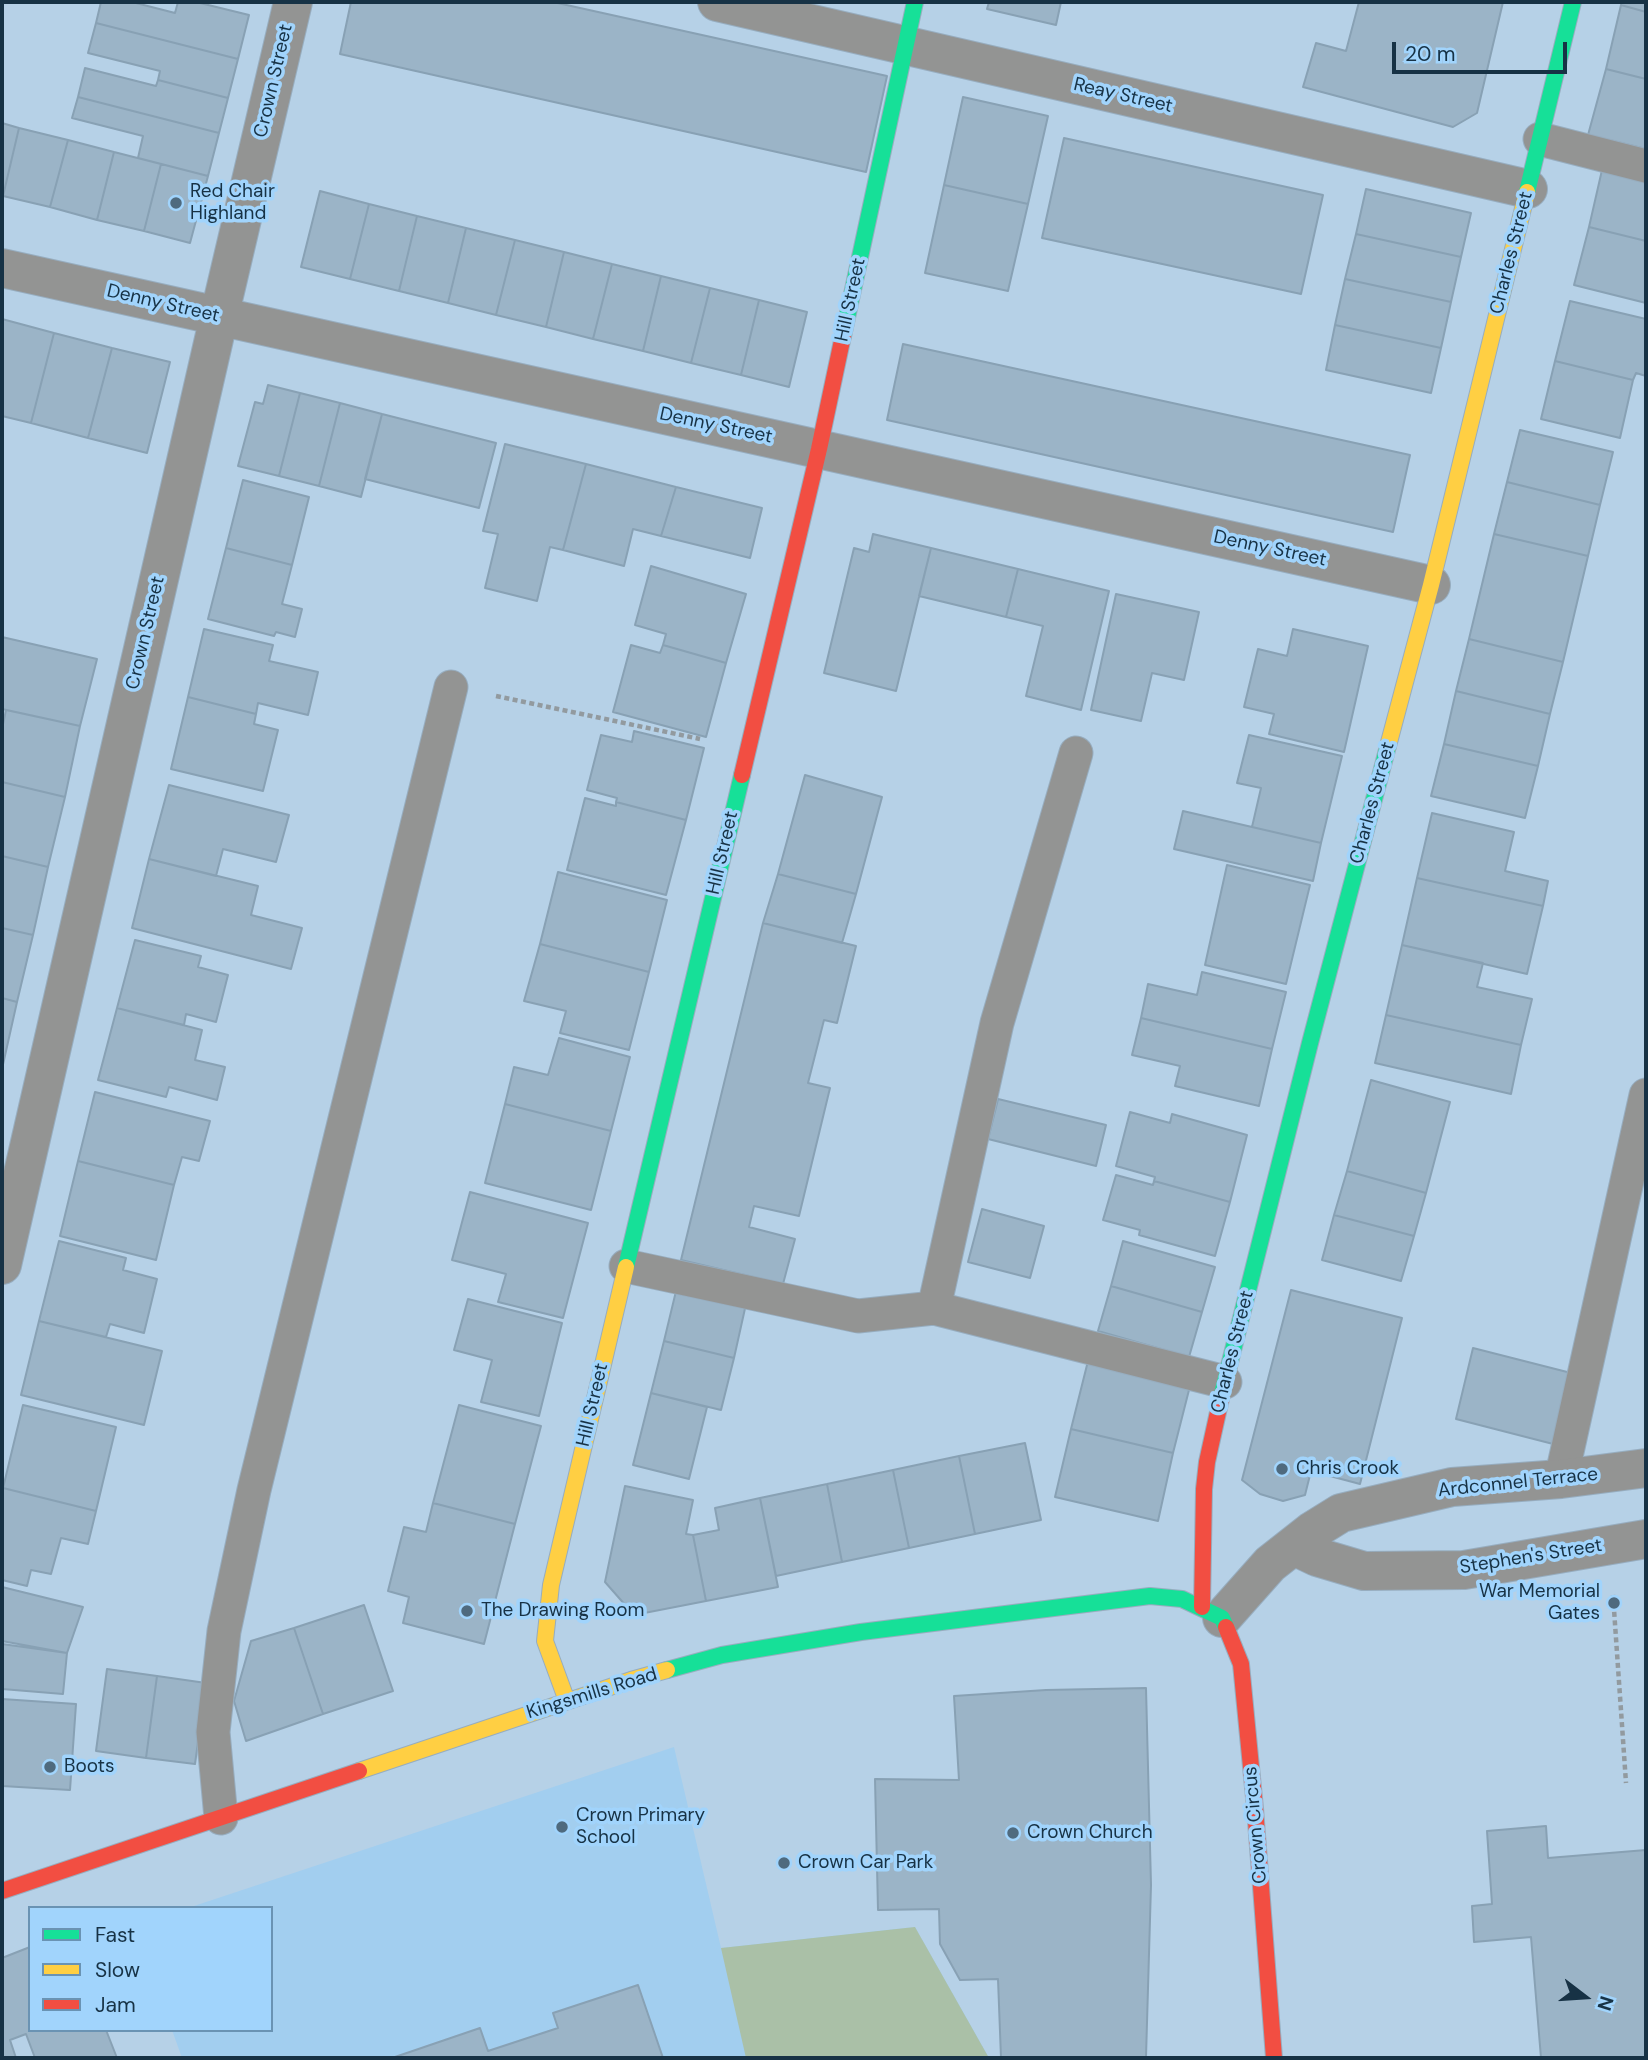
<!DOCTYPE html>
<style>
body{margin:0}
#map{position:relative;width:1648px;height:2060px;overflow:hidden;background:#b6d1e7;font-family:"DM Sans",sans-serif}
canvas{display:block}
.frame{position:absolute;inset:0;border:4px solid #173245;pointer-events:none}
.legend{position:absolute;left:28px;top:1906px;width:245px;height:126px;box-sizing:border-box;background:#a1d4fc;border:2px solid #6a93b3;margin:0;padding:9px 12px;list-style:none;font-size:21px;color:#173245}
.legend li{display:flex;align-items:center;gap:14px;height:35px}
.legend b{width:35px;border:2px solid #6a93b3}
.north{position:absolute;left:1550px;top:1962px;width:70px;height:70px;-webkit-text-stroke:5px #a1d4fc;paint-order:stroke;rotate:107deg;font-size:19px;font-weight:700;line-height:28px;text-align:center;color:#173245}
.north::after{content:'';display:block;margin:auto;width:24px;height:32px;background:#173245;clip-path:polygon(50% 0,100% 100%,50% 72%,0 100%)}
.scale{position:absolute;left:1392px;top:42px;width:175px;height:32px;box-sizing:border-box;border:4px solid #173245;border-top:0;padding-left:9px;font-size:21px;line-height:24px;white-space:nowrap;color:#173245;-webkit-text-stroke:5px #a1d4fc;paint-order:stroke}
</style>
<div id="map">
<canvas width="1648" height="2060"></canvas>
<div class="frame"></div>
<ul class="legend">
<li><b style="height:9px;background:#16e098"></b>Fast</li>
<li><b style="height:9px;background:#ffcf43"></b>Slow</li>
<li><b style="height:9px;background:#f24e42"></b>Jam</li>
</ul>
<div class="north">N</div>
<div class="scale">20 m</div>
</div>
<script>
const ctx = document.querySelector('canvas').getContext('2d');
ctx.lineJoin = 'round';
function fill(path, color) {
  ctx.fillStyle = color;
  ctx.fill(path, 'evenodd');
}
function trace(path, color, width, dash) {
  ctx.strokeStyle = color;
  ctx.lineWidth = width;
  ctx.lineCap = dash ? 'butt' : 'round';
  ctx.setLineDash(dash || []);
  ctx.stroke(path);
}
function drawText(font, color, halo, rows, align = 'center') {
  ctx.font = font + ' "DM Sans",sans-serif';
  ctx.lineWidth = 7;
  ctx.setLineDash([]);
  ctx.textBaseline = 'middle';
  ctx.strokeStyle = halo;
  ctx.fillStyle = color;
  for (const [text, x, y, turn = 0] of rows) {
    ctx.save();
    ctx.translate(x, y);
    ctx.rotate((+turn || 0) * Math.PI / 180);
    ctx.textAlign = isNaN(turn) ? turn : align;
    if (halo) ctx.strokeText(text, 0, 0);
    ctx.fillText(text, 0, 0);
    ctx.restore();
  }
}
fill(new Path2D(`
 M674,1747L721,1948L915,1927L989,2058H182L172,2030H271V1908H188Z`), '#a2ceef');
fill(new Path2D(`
 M915,1927L989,2058H746L721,1948Z`), '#aac0a7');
const building = new Path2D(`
 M101,2H132L175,13L178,2H196L249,15L238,59L96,23Z
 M351,2H553L887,76L866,172L340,54Z
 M989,2H1061L1056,25L987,9Z
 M1359,2H1503L1477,113L1453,127L1303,87L1316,43L1346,51Z
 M1622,2H1646V12L1621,5Z
 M1621,5L1646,12V79L1606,69Z
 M96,23L238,59L228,98L158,80L160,71L88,53Z
 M85,68L156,86L158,80L228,98L219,133L78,97Z
 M1606,69L1646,79V149L1588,135Z
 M78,97L219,133L208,176L138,158L143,136L72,118Z
 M963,97L1048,116L1028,204L944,185Z
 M2,123L19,128L3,196L2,195Z
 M19,128L68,140L50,207L3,196Z
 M1064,138L1323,195L1301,294L1042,238Z
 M68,140L114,152L97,220L50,207Z
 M114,152L161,164L144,231L97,220Z
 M161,164L208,176L190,243L144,231Z
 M1602,170L1646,180V241L1589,227Z
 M944,185L1028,204L1008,291L925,273Z
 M1366,189L1471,213L1461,257L1356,234Z
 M320,191L369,204L350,279L301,267Z
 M369,204L417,216L399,291L350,279Z
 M417,216L466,228L448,303L399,291Z
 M1589,227L1646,241V303L1574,285Z
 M466,228L515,240L496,315L448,303Z
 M1356,234L1461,257L1451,302L1345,279Z
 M515,240L564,252L546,327L496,315Z
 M564,252L612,264L593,339L546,327Z
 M612,264L661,276L643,351L593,339Z
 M661,276L710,288L691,363L643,351Z
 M1345,279L1451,302L1441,348L1335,325Z
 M710,288L759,300L741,375L691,363Z
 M759,300L807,312L789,387L741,375Z
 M1570,301L1646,319V376L1636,373L1633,380L1555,361Z
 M2,319L54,333L31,423L2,416Z
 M1335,325L1441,348L1431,393L1326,370Z
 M54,333L112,348L88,438L31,423Z
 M903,344L1410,455L1393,532L887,420Z
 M112,348L170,362L147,453L88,438Z
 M1555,361L1633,380L1620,438L1541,419Z
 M268,385L300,393L279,476L238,466L255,402L263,404Z
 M300,393L340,403L319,486L279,476Z
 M340,403L382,414L361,497L319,486Z
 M382,414L496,443L479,508L365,479Z
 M1520,430L1613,452L1600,505L1507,482Z
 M505,444L586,464L563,550L550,547L537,601L485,588L498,534L483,531Z
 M586,464L676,487L661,536L633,529L624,566L563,550Z
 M243,480L309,497L292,565L226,548Z
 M1507,482L1600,505L1588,556L1494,534Z
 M676,487L762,508L750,558L661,536Z
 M873,534L931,548L896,691L824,673L854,548L869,552Z
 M1494,534L1588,556L1563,662L1469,639Z
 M226,548L292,565L282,604L302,609L295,637L276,632L274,636L208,619Z
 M931,548L1018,569L1006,617L919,596Z
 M651,566L746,594L726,663L663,645L666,634L635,625Z
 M1018,569L1109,591L1081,710L1026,696L1043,626L1006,617Z
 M1116,594L1199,612L1184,680L1152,673L1141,721L1091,710Z
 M204,629L273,645L269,661L318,672L308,715L258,703L256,714L188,697Z
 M1293,629L1368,646L1344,752L1269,734L1274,714L1244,707L1258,649L1287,656Z
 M2,637L97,659L80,726L2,709Z
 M1469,639L1563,662L1550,714L1456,691Z
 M631,645L660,653L663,645L726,663L706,737L613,712Z
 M1456,691L1550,714L1538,766L1444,744Z
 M188,697L256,714L254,724L278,730L263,791L171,769Z
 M6,710L80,726L65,797L2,782V729Z
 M634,731L704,748L686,820L616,802L617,798L587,790L601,735L632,742Z
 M1249,735L1342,756L1321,843L1252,827L1261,788L1237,783Z
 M1444,744L1538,766L1525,818L1431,796Z
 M805,775L882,797L856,894L778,874Z
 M2,782L65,797L48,867L2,856Z
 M169,785L289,815L276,862L223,849L216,876L149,859Z
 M585,798L616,806V802L686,820L666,895L567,870Z
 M1183,811L1321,843L1313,881L1174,849Z
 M1432,813L1514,832L1505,871L1548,881L1543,906L1417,878Z
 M2,856L48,867L33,935L2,928Z
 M149,859L258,886L251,915L302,928L291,969L132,928Z
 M1227,865L1310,885L1286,984L1205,965Z
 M558,872L667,900L649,972L540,944Z
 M778,874L856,894L842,943L763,923Z
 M1417,878L1543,906L1527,974L1402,945Z
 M763,923L856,946L837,1023L824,1020L808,1083L830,1088L799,1216L754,1206L749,1227L795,1239L783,1284L681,1260Z
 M2,928L33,935L17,1002L2,998Z
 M135,940L201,956L198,967L228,975L216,1022L186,1014L184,1025L117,1008Z
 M540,944L649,972L629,1050L560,1033L566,1011L524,1001Z
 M1402,945L1483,963L1477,987L1532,999L1521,1045L1386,1015Z
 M1202,972L1286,992L1272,1049L1141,1018L1148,984L1197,995Z
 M2,998L17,1002L2,1069Z
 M117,1008L202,1030L195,1060L225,1067L217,1100L169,1087L166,1097L98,1080Z
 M1386,1015L1521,1045L1511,1094L1375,1063Z
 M1141,1018L1272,1049L1259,1106L1175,1086L1180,1066L1132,1055Z
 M559,1038L630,1057L611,1131L505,1104L514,1067L548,1075Z
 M1371,1080L1450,1102L1426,1193L1347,1171Z
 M95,1092L210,1121L199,1161L182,1157L174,1185L78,1161Z
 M998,1099L1106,1125L1096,1166L988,1139Z
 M505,1104L611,1131L591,1210L485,1183Z
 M1130,1112L1170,1123L1172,1114L1247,1135L1230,1202L1154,1181L1155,1177L1116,1166Z
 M78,1161L174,1185L156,1260L60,1236Z
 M1347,1171L1426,1193L1414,1236L1334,1215Z
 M1116,1175L1153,1185L1154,1181L1230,1202L1215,1256L1139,1235L1140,1230L1103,1220Z
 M470,1192L588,1223L563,1318L498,1302L506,1274L452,1260Z
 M982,1209L1044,1226L1030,1278L968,1262Z
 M1334,1215L1414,1236L1401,1281L1322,1260Z
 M59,1241L126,1258L123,1270L157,1279L144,1333L110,1324L106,1337L39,1321Z
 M1123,1241L1215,1267L1202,1312L1111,1286Z
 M1111,1286L1202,1312L1189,1357L1098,1331Z
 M677,1287L746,1304L734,1358L664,1341Z
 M1291,1290L1402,1318L1360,1484L1311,1471L1305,1495L1283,1501L1260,1494L1242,1480Z
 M468,1299L562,1323L539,1416L481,1402L492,1360L454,1350Z
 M39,1321L162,1351L144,1425L21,1395Z
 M664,1341L734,1358L721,1410L651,1393Z
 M1473,1348L1575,1374L1557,1445L1456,1419Z
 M1088,1361L1190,1386L1173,1453L1071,1429Z
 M651,1393L707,1407L689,1479L633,1465Z
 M23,1405L116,1427L96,1511L3,1488Z
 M459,1405L541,1426L515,1524L433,1503Z
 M1071,1429L1173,1453L1158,1521L1055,1497Z
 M1025,1443L1041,1520L975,1534L959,1456Z
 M959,1456L975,1534L909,1548L893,1470Z
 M893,1470L909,1548L842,1562L827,1484Z
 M827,1484L842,1562L776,1576L760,1498Z
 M625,1486L693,1500L686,1534L693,1535L706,1601L634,1615L605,1582Z
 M3,1488L96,1511L88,1544L61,1538L51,1574L31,1570L27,1586L2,1580Z
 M760,1498L778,1587L706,1601L693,1535L719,1530L715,1508Z
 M433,1503L515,1524L484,1644L403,1623L409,1597L388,1591L404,1527L426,1532Z
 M2,1587L83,1607L67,1653L2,1641Z
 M364,1605L393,1691L323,1714L294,1628Z
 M294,1628L323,1714L246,1741L234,1701L251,1641Z
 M2,1644L67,1653L63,1694L2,1689Z
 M107,1669L157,1676L146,1758L96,1751Z
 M157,1676L206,1683L195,1764L146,1758Z
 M1146,1688L1151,1885L1146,2057L1001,2058L998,1979L960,1980L940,1944L939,1909L878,1910L875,1779L959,1780L954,1696L1046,1690Z
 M2,1699L76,1704L70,1790L2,1786Z
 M1546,1826L1548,1858L1646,1850V2058H1541L1531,1937L1474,1942L1472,1906L1492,1904L1487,1831Z
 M30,1947V2030H106L117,2058H35L26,2034L10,2040L16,2058H2V1958Z
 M638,1985L663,2058L395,2057L480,2028L488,2051L558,2028L553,2013Z`);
fill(building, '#9bb4c7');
trace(building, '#88a1b4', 2);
const lane = new Path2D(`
 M1540,139L1646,166
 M626,1266L858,1316L934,1308L1225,1382
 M934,1308L997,1023L1076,753
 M1561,1479L1646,1095
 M221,1818L213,1732L224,1631L254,1490L451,687`);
const street = new Path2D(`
 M717,2L1528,189
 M2,268L1431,585
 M2,1265L219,317L293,2
 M1294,1546L1317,1557L1364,1571L1464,1570L1646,1539
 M1222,1618L1270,1564L1312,1531L1341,1513L1452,1487L1561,1479L1646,1468`);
const fast = new Path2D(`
 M1527,192L1573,2
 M843,336L915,2
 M626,1267L742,775
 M1222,1394L1310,1043L1388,746
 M667,1670L722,1655L861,1632L1150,1596L1182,1599L1222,1618L1226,1627`);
const slow = new Path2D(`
 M1388,746L1431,585L1527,192
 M567,1701L545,1641L551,1585L626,1267
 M359,1771L631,1680L667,1670`);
const jam = new Path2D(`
 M742,775L819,449L843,336
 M1202,1607L1204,1489L1207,1462L1222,1394
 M1226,1627L1241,1664L1255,1808L1274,2058
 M2,1891L359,1771`);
trace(lane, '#97adbf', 35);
trace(street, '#97adbf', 40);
trace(fast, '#97adbf', 18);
trace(slow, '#97adbf', 18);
trace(jam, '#97adbf', 18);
trace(new Path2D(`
 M496,696L700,739
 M1613,1595L1626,1783`), '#929a9f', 4.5, [5, 3.5]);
trace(lane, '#939493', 33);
trace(street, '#939493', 38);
trace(fast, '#16e098', 16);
trace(slow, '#ffcf43', 16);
trace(jam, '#f24e42', 16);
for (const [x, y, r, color] of [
 [176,203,7,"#4f6a7e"],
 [1282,1469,7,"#4f6a7e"],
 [1614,1603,7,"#4f6a7e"],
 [467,1611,7,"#4f6a7e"],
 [50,1767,7,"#4f6a7e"],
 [562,1827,7,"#4f6a7e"],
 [1013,1833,7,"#4f6a7e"],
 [784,1863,7,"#4f6a7e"]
]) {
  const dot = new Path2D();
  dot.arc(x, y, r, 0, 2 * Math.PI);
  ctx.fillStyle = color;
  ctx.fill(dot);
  trace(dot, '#a1d4fc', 2.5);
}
drawText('19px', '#173245', '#a1d4fc', [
 ["Crown Street",274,81,-77],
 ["Reay Street",1123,96,13],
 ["Charles Street",1512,253,-76],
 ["Hill Street",851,300,-78],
 ["Denny Street",163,304,13],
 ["Denny Street",716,426,12],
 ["Denny Street",1270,549,12],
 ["Crown Street",146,633,-77],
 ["Charles Street",1373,803,-75],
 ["Hill Street",723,853,-77],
 ["Charles Street",1233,1352,-76],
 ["Hill Street",593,1405,-77],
 ["Ardconnel Terrace",1518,1483,-6],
 ["Stephen's Street",1531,1557,-9],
 ["Kingsmills Road",592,1694,-17],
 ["Crown Circus",1256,1825,-95]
]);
drawText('19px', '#173245', '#a1d4fc', [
 ["Red Chair",190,192],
 ["Highland",190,214],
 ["Chris Crook",1296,1469],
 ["War Memorial",1600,1592,"right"],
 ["Gates",1600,1614,"right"],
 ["The Drawing Room",481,1611],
 ["Boots",64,1767],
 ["Crown Primary",576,1816],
 ["School",576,1838],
 ["Crown Church",1027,1833],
 ["Crown Car Park",798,1863]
], 'left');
</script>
